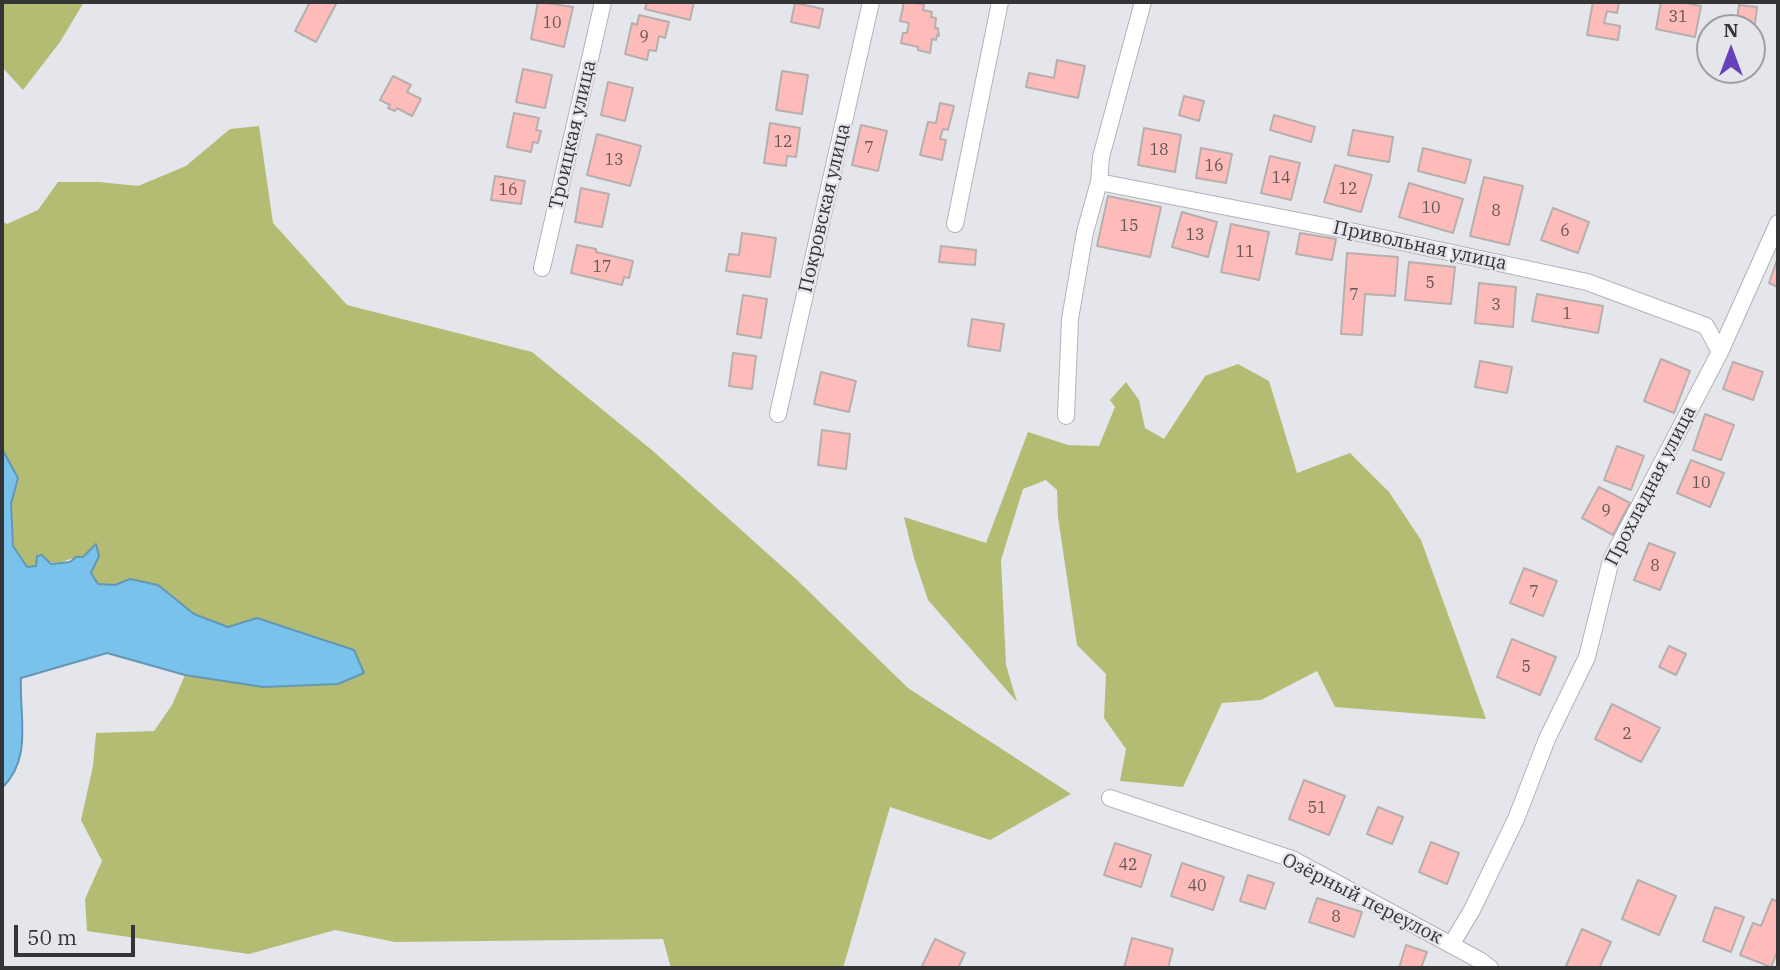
<!DOCTYPE html>
<meta charset="utf-8">
<style>
body{margin:0}
#map{position:relative;width:1780px;height:970px;overflow:hidden;background:#e4e6ec;font-family:"IBM Plex Serif",serif}
canvas{display:block}
.frame{position:absolute;inset:0;border:4px solid #333436;pointer-events:none}
.north{position:absolute;left:1696px;top:14px;width:70px;height:70px;box-sizing:border-box;background:#e4e6ec;border:2px solid #9d9fa3;border-radius:50%;rotate:0deg;font-size:19px;font-weight:700;line-height:28px;text-align:center;color:#333436}
.north::after{content:'';display:block;margin:auto;width:24px;height:32px;background:#6741ba;clip-path:polygon(50% 0,100% 100%,50% 72%,0 100%)}
.scale{position:absolute;left:14px;top:925px;width:121px;height:32px;box-sizing:border-box;border:4px solid #333436;border-top:0;padding-left:9px;font-size:21px;line-height:24px;white-space:nowrap;color:#333436;-webkit-text-stroke:5px #e4e6ec;paint-order:stroke}
</style>
<div id="map">
<canvas width="1780" height="970"></canvas>
<div class="frame"></div>
<div class="north">N</div>
<div class="scale">50 m</div>
</div>
<script>
const ctx = document.querySelector('canvas').getContext('2d');
ctx.lineJoin = 'round';
function fill(path, color) {
  ctx.fillStyle = color;
  ctx.fill(path, 'evenodd');
}
function trace(path, color, width, dash) {
  ctx.strokeStyle = color;
  ctx.lineWidth = width;
  ctx.lineCap = dash ? 'butt' : 'round';
  ctx.setLineDash(dash || []);
  ctx.stroke(path);
}
function drawText(font, color, halo, rows, align = 'center') {
  ctx.font = font + ' "IBM Plex Serif",serif';
  ctx.lineWidth = 5;
  ctx.setLineDash([]);
  ctx.textBaseline = 'middle';
  ctx.strokeStyle = halo;
  ctx.fillStyle = color;
  for (const [text, x, y, turn = 0] of rows) {
    ctx.save();
    ctx.translate(x, y);
    ctx.rotate((+turn || 0) * Math.PI / 180);
    ctx.textAlign = isNaN(turn) ? turn : align;
    if (halo) ctx.strokeText(text, 0, 0);
    ctx.fillText(text, 0, 0);
    ctx.restore();
  }
}
fill(new Path2D(`
 M2,2H84L60,42L23,90L2,67Z
 M259,126L273,223L347,305L532,352L653,451L796,579L908,688L1071,794L990,840L890,807L843,968H671L663,939L395,942L335,930L249,954L87,931L85,899L102,861L81,820L93,766L96,733L154,731L172,705L185,675L263,687L338,684L364,672L293,631L257,618L228,627L194,614L158,585L130,579L115,585L98,584L91,573L99,556L95,545L83,557C61,558 62,570 37,556L36,566L27,567L13,546L11,504L18,479L2,451V221L7,224L38,210L58,182H99L138,186L186,166L230,129Z
 M1238,364L1269,381L1297,473L1350,453L1389,492L1421,540L1486,719L1335,707L1317,671L1261,700L1222,703L1183,787L1120,781L1126,749L1104,718L1106,674L1077,645L1058,517L1057,490L1046,480L1023,489L1001,560L1006,665L1017,702L928,600L914,558L904,517L986,543L1028,432L1068,445L1099,446L1115,407L1110,400L1126,382L1139,400L1145,428L1164,439L1205,376Z`), '#b4bc74');
const water = new Path2D(`
 M2,449L18,478L11,504L13,546L27,567L36,566L37,556L42,555L51,564L70,562L76,557H83L96,544L99,556L91,573L98,584L115,585L130,579L158,585L194,614L228,627L257,618L354,650L364,673L338,684L263,687L185,675L107,653L21,678C19,716 33,758 2,788Z`);
fill(water, '#78c2ec');
trace(water, '#6397b5', 2);
const building = new Path2D(`
 M310,2H332L336,4L316,42L295,31Z
 M538,2L573,7L564,47L531,39Z
 M647,2H694L690,20L645,9Z
 M904,2L924,4L923,10L932,12L931,17L936,18L935,28H938L939,36L937,35L936,40L932,39L930,53L918,50V47L901,43L903,33H907L909,23L900,21Z
 M1593,2H1619L1617,13L1607,11L1604,23L1620,26L1618,40L1587,35Z
 M1661,2H1680L1701,6L1695,37L1656,29Z
 M795,3L823,9L819,28L791,22Z
 M1739,5L1757,7L1753,40L1752,28H1736Z
 M639,15L669,22L665,38L659,36L656,51L649,50L647,60L625,54L632,23L637,25Z
 M1057,60L1085,66L1078,98L1026,87L1029,73L1054,78Z
 M523,69L552,75L545,108L516,102Z
 M782,71L808,75L802,114L776,110Z
 M393,76L411,85L407,92L421,99L412,116L397,108L395,111L388,108L390,105L380,100Z
 M608,82L633,88L625,121L601,115Z
 M1184,96L1204,101L1199,121L1179,115Z
 M940,103L954,106L948,130L943,129L940,139L946,140L942,160L920,155L928,122L936,123Z
 M514,113L539,118L536,130L541,131L538,143L533,142L531,152L507,147Z
 M1274,115L1315,127L1311,142L1270,130Z
 M770,123L800,128L796,157L787,156L786,166L764,163Z
 M861,125L887,131L878,171L852,165Z
 M1144,128L1181,135L1175,172L1138,165Z
 M1353,130L1393,137L1389,162L1348,155Z
 M597,134L641,146L630,186L587,175Z
 M1201,148L1232,154L1226,183L1196,178Z
 M1423,148L1471,160L1465,183L1418,171Z
 M1270,156L1300,163L1291,200L1261,193Z
 M1335,165L1372,175L1361,212L1324,202Z
 M495,176L525,181L521,204L491,200Z
 M1484,177L1523,186L1509,245L1470,236Z
 M1409,183L1463,199L1453,233L1399,217Z
 M581,188L609,194L602,227L575,222Z
 M1108,196L1161,207L1150,257L1097,246Z
 M1553,208L1589,222L1578,253L1541,240Z
 M1182,212L1217,222L1208,257L1172,247Z
 M1231,224L1269,232L1259,280L1221,272Z
 M742,233L776,238L770,277L726,271L729,254L739,255Z
 M1300,233L1336,239L1332,260L1296,254Z
 M577,245L596,249V252L633,261L629,278L624,277L622,285L571,273Z
 M941,246L976,250L975,265L939,262Z
 M1347,253L1398,257L1395,296L1365,294L1362,335L1341,334Z
 M1778,257V287L1769,283Z
 M1409,262L1455,267L1451,304L1405,300Z
 M1479,283L1516,287L1513,327L1475,323Z
 M1537,294L1603,306L1598,333L1532,321Z
 M743,295L767,299L761,338L737,334Z
 M972,319L1004,324L1000,351L968,346Z
 M733,353L756,356L752,389L729,386Z
 M1661,359L1690,371L1674,413L1644,401Z
 M1480,361L1512,367L1507,393L1475,387Z
 M1733,362L1763,372L1753,400L1723,389Z
 M821,372L856,381L849,412L814,404Z
 M1705,414L1734,425L1721,460L1693,450Z
 M822,430L850,434L846,469L818,465Z
 M1617,446L1644,456L1631,490L1604,480Z
 M1691,460L1724,473L1710,507L1677,493Z
 M1599,487L1630,503L1613,535L1582,518Z
 M1649,543L1675,553L1660,590L1634,580Z
 M1524,568L1557,581L1543,616L1510,603Z
 M1512,639L1556,657L1540,695L1497,677Z
 M1669,646L1686,654L1676,675L1659,667Z
 M1612,704L1660,728L1641,762L1595,739Z
 M1304,780L1345,796L1329,835L1289,819Z
 M1378,807L1403,817L1392,844L1367,834Z
 M1431,842L1459,853L1447,884L1419,872Z
 M1115,843L1151,855L1141,887L1104,875Z
 M1182,863L1224,877L1213,910L1171,896Z
 M1248,875L1274,883L1265,909L1240,901Z
 M1638,880L1676,896L1659,935L1622,919Z
 M1317,898L1362,912L1354,937L1309,922Z
 M1772,899L1778,902V950L1771,967L1740,955L1753,923L1761,926Z
 M1715,907L1744,917L1731,952L1703,941Z
 M1582,929L1611,942L1599,968H1571L1566,966Z
 M1132,938L1173,949L1168,968H1124Z
 M935,939L965,953L958,968H928L922,966Z
 M1406,945L1427,952L1421,968H1399Z`);
fill(building, '#fdbcb9');
trace(building, '#b7afae', 2);
const minor = new Path2D(`
 M1099,182L1350,231L1587,282L1706,326L1720,352
 M955,224L1000,2
 M542,268L603,2
 M778,414L871,2
 M1066,416L1070,319L1085,232L1099,182L1101,157L1143,2
 M1110,798L1292,859L1481,961L1490,968
 M1451,945L1472,910L1516,819L1547,739L1587,657L1611,560L1720,352L1778,223`);
trace(minor, '#b2b3b9', 18);
trace(minor, '#fff', 16);
drawText('16px', '#665657', null, [
 ["31",1678,17],
 ["10",552,23],
 ["9",644,37],
 ["12",783,142],
 ["7",869,148],
 ["18",1159,150],
 ["13",614,160],
 ["16",1214,166],
 ["14",1281,178],
 ["12",1348,189],
 ["16",508,190],
 ["10",1431,208],
 ["8",1496,211],
 ["15",1129,226],
 ["6",1565,231],
 ["13",1195,235],
 ["11",1245,252],
 ["17",602,267],
 ["5",1430,283],
 ["7",1354,295],
 ["3",1496,305],
 ["1",1567,314],
 ["10",1701,483],
 ["9",1606,511],
 ["8",1655,566],
 ["7",1534,592],
 ["5",1526,667],
 ["2",1627,734],
 ["51",1317,808],
 ["42",1128,865],
 ["40",1197,886],
 ["8",1336,917]
]);
drawText('19px', '#333436', '#e4e6ec', [
 ["Троицкая улица",573,135,-77],
 ["Покровская улица",825,208,-77],
 ["Привольная улица",1420,246,12],
 ["Прохладная улица",1651,486,-63],
 ["Озёрный переулок",1362,899,27]
]);
</script>
